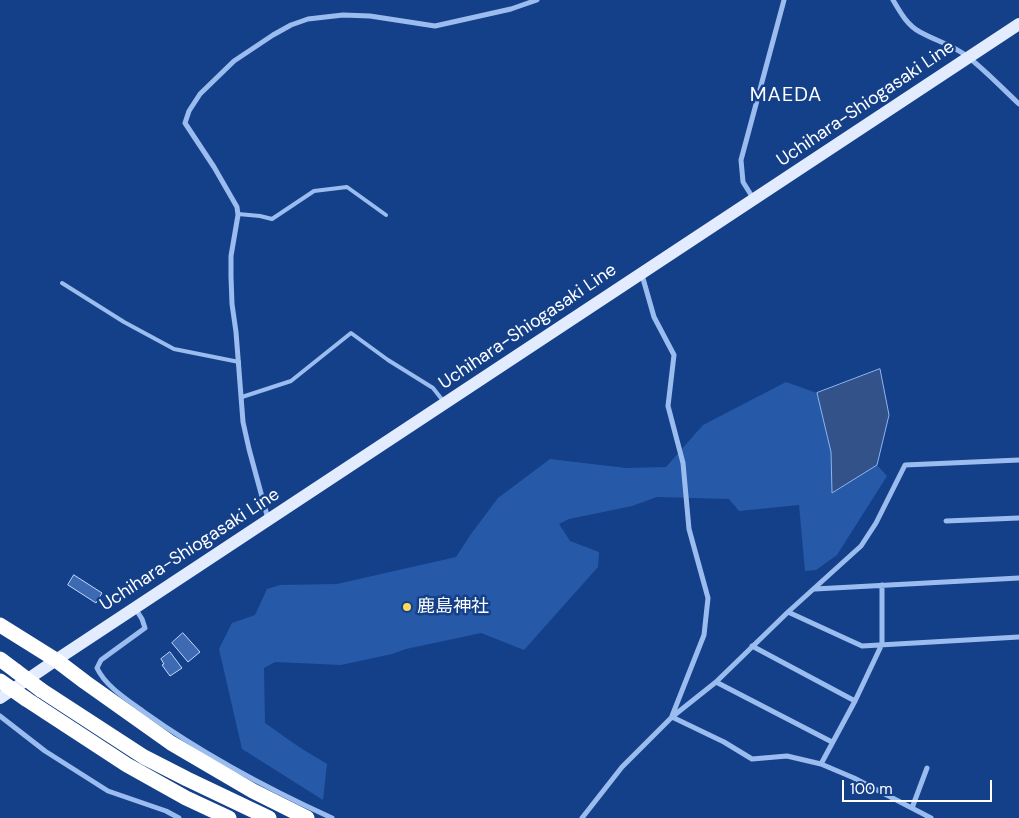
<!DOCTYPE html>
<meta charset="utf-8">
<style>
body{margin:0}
#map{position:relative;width:1019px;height:818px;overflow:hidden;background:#144089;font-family:"DM Sans",sans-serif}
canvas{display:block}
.scale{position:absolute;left:842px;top:780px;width:150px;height:22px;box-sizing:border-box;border:2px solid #fff;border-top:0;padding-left:6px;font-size:15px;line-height:18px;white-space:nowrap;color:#fff;-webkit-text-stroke:4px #144089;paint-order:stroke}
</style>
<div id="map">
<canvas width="1019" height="818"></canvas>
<div class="scale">100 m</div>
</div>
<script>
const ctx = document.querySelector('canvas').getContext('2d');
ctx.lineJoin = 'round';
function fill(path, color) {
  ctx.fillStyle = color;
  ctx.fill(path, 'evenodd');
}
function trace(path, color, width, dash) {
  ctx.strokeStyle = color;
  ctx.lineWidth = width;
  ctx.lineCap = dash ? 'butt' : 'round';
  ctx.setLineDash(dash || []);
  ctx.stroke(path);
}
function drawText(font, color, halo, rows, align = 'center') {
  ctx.font = font + ' "DM Sans","Noto Sans JP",sans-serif';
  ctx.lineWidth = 5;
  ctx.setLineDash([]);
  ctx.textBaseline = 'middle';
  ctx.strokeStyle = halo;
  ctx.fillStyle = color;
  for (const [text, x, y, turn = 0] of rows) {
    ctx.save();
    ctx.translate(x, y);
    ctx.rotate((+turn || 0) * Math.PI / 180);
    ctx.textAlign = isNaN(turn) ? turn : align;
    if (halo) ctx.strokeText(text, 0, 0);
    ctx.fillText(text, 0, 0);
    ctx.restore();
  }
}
fill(new Path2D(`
 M786,382L817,393L831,452L832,493L877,465L887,476L837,555L816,570L805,571L799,505L739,511L729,499L657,497L632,506L569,519L559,524L570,541L599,552L598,567L524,650L481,633L406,649L392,654L341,665L275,662L264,668L265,723L299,747L327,764L323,800L242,749L219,649L232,623L255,615L267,589L280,585L337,584L456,557L471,534L498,498L550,459L626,468L666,467L703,425Z`), '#2659a8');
const water = new Path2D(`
 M880,369L889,415L877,465L832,493L831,452L817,393Z`);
fill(water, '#325289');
trace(water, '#8db6f3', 1);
const building = new Path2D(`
 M74,575L102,593L96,603L68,585Z
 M183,633L200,652L188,662L172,643Z
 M170,652L182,668L170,676L162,665L164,664L161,659Z`);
fill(building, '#3d6ab2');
trace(building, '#c1d8fb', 1);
trace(new Path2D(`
 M238,214L260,216L272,219L314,191L347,187L386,215
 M62,283L124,322L174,349L239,362
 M242,397L291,381L351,333L388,360L433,388L444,402`), '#9bbcef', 4);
trace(new Path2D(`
 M893,0C900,12 907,25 920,32C936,41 953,45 968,57C986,71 1002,88 1019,104
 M753,198L743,182L741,160L784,0
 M642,275L654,317L674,355L668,406L683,463L689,529L708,598L704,635L672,716
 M268,519L249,449L243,422L236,332L232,304L231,277V256L238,215L237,207L214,167L185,123L189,111L200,94L234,61L273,35L291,25L308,19L343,15L370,16L435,26L511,9L537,0
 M946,521L1019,518
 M815,589L1019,578
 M135,608L142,619L145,628L101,660L97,668C106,687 128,700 144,712C203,754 266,788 332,818
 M788,612L862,646L1019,637
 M752,646L855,701
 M716,682L832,742
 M0,716L45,751L108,791L166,811L179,818
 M672,717L724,742L752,759L787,756L821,764L854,778L931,818
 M821,764L855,701L882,644V585
 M912,808L927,768
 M582,818L622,767L672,717L716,682L788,612L861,546L876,523L905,465L1019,460`), '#9bbcef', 5);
trace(new Path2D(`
 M0,698L56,660L1019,24`), '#e3ecff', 12);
trace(new Path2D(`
 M0,625L56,660L85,682L171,743L253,791L307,818
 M0,659L16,671
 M41,690L144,757L187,779L269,818
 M26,699L127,765L186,798L229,818`), '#fff', 15);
trace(new Path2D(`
 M16,671L41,690
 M0,681L26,699`), '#fff', 15);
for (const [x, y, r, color] of [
 [407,607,5,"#ffda59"]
]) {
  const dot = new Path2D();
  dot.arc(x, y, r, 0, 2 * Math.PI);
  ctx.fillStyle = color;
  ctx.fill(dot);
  trace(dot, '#144089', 2);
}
drawText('18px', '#fff', '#144089', [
 ["Uchihara-Shiogasaki Line",866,104,-34],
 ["Uchihara-Shiogasaki Line",528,327,-34],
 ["Uchihara-Shiogasaki Line",190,550,-33]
]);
drawText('18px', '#fff', '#144089', [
 ["鹿島神社",417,607]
], 'left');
ctx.letterSpacing = '1px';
drawText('20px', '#fff', '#144089', [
 ["MAEDA",786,96]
]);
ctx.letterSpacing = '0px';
</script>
